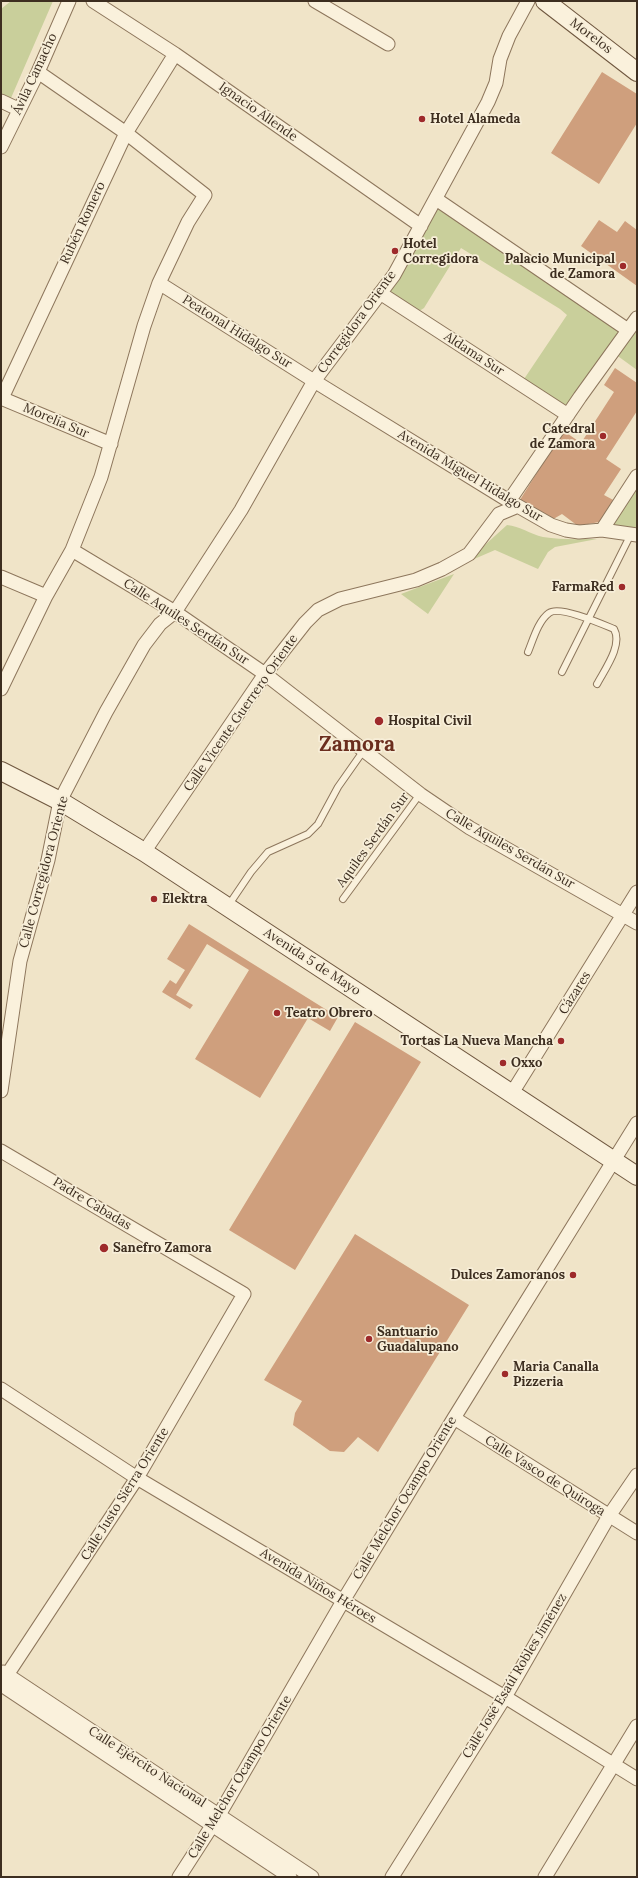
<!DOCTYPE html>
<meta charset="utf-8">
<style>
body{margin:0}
#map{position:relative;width:638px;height:1878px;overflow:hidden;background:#f0e4c8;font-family:Lora,serif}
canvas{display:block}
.frame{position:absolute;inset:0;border:2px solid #3d2e20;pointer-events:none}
</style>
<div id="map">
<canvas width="638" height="1878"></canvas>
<div class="frame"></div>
</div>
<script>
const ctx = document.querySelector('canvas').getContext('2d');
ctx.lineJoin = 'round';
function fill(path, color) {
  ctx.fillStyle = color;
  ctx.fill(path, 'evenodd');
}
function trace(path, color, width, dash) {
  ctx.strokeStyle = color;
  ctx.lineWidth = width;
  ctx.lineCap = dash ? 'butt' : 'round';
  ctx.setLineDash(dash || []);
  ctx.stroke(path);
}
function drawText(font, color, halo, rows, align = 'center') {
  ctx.font = font + ' Lora,serif';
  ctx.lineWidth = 3.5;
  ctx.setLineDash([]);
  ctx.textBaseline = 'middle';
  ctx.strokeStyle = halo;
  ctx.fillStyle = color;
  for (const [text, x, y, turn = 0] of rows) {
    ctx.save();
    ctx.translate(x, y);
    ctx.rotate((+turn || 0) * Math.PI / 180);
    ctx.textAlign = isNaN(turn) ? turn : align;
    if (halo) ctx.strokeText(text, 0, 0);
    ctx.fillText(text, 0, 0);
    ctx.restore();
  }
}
fill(new Path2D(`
 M11,1H53L11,98L1,93V9Z
 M441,203L624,328L563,412L520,385L567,315L560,309L461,248L424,308L413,315L380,293L421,226Z
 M637,324V370L615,354Z
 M637,487V535L602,530Z
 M507,525C520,526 530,534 543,537C561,540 578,539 597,539L555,547L548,552L538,569L495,550L465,563Z
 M454,574L428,614L401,594Z`), '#c9cf9b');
fill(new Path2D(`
 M602,72L637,94V123L599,184L551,153Z
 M599,220L617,232L625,221L637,230V286L581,246Z
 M615,368L637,383V411L606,459L621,469L604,495L617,502L599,522L578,526L562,514L550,521L518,503L545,460L543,458L561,429L581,443L614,392L604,385Z
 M189,924L338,1017L330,1031L308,1018L260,1098L195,1059L249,970L207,944L176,995L193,1005L190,1009L162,992L170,980L176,984L185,970L167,959Z
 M355,1022L421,1062L295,1270L229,1230Z
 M355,1234L469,1305L378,1452L358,1437L344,1452L330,1451L293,1425L295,1413L302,1401L264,1380Z`), '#cf9f7d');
const lane = new Path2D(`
 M528,652C533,640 538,621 549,613C559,605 602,624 614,629C623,645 605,669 597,684
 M562,672L631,534
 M343,899L420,794
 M228,906L251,872L268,852L308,834L318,824L338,787L364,750`);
const street = new Path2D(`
 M93,1L175,54L421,226
 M315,1L388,44
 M1,101L18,109
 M1,147L38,72L69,1
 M436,199L628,330
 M159,283L314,381L509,501L551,525L566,530L579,532L602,530L637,535
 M380,293L568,415
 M1,398L111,444
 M2,398L126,133L175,54
 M509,501L580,397L637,318
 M602,530L637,476
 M72,550L175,612L265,674L420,794L470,828L637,923
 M1,577L46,596
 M1,689L46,596L72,550L101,477L144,326L159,283L188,222L205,195L126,133L38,72
 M144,852L265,674L305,623L318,610L340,599L416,580L442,569L469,554L499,514L518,506
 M1,1091L20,961L48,860L60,801L106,712L144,645L160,624L175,612L241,510L314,381L394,275L488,102L496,83L500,59L509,36L528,1
 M512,1093L637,892
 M1,1151L244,1294L137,1478L7,1675L11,1691
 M1,1389L137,1478L505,1697L637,1779
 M454,1418L637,1533
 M3,1672L312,1877
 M3,1686L290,1877
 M179,1877L219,1815L343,1601L454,1418L637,1123
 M392,1877L505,1697L609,1516L637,1475
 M545,1877L637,1726`);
const secondary = new Path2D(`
 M545,1L637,72
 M1,771L60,801L144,852L637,1176`);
trace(lane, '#8d765c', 8);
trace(street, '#8d765c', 15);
trace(secondary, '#6f573f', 20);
trace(lane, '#faf1dc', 6);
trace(street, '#faf1dc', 13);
trace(secondary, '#faf1dc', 18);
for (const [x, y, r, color] of [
 [422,119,4,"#9e2a2b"],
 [395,251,4,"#9e2a2b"],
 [623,266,4,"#9e2a2b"],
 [603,436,4,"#9e2a2b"],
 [622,587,4,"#9e2a2b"],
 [379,721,5,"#9e2a2b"],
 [154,899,4,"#9e2a2b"],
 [277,1013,4,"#9e2a2b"],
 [561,1041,4,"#9e2a2b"],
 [503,1063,4,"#9e2a2b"],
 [104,1248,5,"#9e2a2b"],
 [573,1275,4,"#9e2a2b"],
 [369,1339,4,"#9e2a2b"],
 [505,1374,4,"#9e2a2b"]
]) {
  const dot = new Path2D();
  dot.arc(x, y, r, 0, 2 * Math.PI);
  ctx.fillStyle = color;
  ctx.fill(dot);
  trace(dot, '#f7eed8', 1.5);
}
drawText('13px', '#3d2e20', '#f7eed8', [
 ["Morelos",591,36,37],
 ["Ávila Camacho",35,74,-65],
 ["Ignacio Allende",258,112,35],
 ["Rubén Romero",83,223,-65],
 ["Corregidora Oriente",357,322,-54],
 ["Peatonal Hidalgo Sur",237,332,32],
 ["Aldama Sur",474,354,33],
 ["Morelia Sur",56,421,23],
 ["Avenida Miguel Hidalgo Sur",470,476,31],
 ["Calle Aquiles Serdán Sur",186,622,33],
 ["Calle Vicente Guerrero Oriente",241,713,-55],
 ["Aquiles Serdán Sur",373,840,-54],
 ["Calle Aquiles Serdán Sur",510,849,30],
 ["Calle Corregidora Oriente",44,872,-75],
 ["Avenida 5 de Mayo",312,962,33],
 ["Cázares",575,993,-58],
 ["Padre Cabadas",92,1204,31],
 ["Calle Vasco de Quiroga",545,1476,32],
 ["Calle Justo Sierra Oriente",125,1494,-58],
 ["Calle Melchor Ocampo Oriente",405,1498,-59],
 ["Avenida Niños Héroes",318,1586,31],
 ["Calle José Esaúl Robles Jiménez",515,1676,-59],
 ["Calle Ejército Nacional",147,1767,33],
 ["Calle Melchor Ocampo Oriente",240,1777,-59]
]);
drawText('bold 13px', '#3d2e20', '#f7eed8', [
 ["Hotel Alameda",430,119],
 ["Hotel",403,244],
 ["Corregidora",403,259],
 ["Palacio Municipal",615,259,"right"],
 ["de Zamora",615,274,"right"],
 ["Catedral",595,429,"right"],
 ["de Zamora",595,444,"right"],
 ["FarmaRed",614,587,"right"],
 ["Hospital Civil",388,721],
 ["Elektra",162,899],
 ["Teatro Obrero",285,1013],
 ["Tortas La Nueva Mancha",553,1041,"right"],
 ["Oxxo",511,1063],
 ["Sanefro Zamora",113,1248],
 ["Dulces Zamoranos",565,1275,"right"],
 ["Santuario",377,1332],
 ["Guadalupano",377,1347],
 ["Maria Canalla",513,1367],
 ["Pizzeria",513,1382]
], 'left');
drawText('bold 21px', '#6b2e1e', '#f7eed8', [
 ["Zamora",357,745]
]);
</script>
